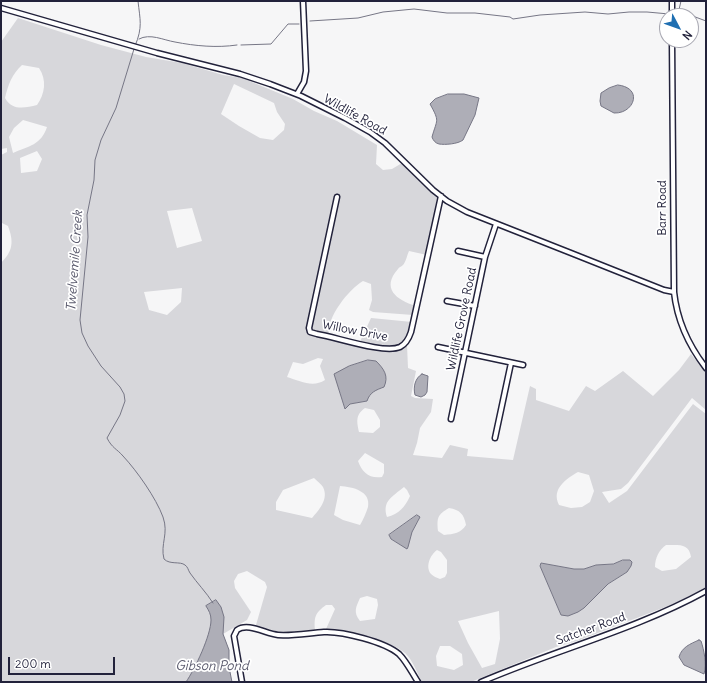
<!DOCTYPE html>
<style>
body{margin:0}
#map{position:relative;width:707px;height:683px;overflow:hidden;background:#f6f6f7;font-family:Delius,sans-serif}
canvas{display:block}
.frame{position:absolute;inset:0;border:2px solid #22223b;pointer-events:none}
.north{position:absolute;left:659px;top:8px;width:40px;height:40px;box-sizing:border-box;background:#fff;border:1px solid #a7a7b1;border-radius:50%;rotate:131deg;font-size:11px;font-weight:700;line-height:16px;text-align:center;color:#22223b}
.north::after{content:'';display:block;margin:auto;width:14px;height:18px;background:#1f6fb2;clip-path:polygon(50% 0,100% 100%,50% 72%,0 100%)}
.scale{position:absolute;left:8px;top:657px;width:107px;height:18px;box-sizing:border-box;border:2px solid #22223b;border-top:0;padding-left:5px;font-size:12px;line-height:14px;white-space:nowrap;color:#22223b;-webkit-text-stroke:3px #fff;paint-order:stroke}
</style>
<div id="map">
<canvas width="707" height="683"></canvas>
<div class="frame"></div>
<div class="north">N</div>
<div class="scale">200 m</div>
</div>
<script>
const ctx = document.querySelector('canvas').getContext('2d');
ctx.lineJoin = 'round';
function fill(path, color) {
  ctx.fillStyle = color;
  ctx.fill(path, 'evenodd');
}
function trace(path, color, width, dash) {
  ctx.strokeStyle = color;
  ctx.lineWidth = width;
  ctx.lineCap = dash ? 'butt' : 'round';
  ctx.setLineDash(dash || []);
  ctx.stroke(path);
}
function drawText(font, color, halo, rows, align = 'center') {
  ctx.font = font + ' Delius,sans-serif';
  ctx.lineWidth = 3.5;
  ctx.setLineDash([]);
  ctx.textBaseline = 'middle';
  ctx.strokeStyle = halo;
  ctx.fillStyle = color;
  for (const [text, x, y, turn = 0] of rows) {
    ctx.save();
    ctx.translate(x, y);
    ctx.rotate((+turn || 0) * Math.PI / 180);
    ctx.textAlign = isNaN(turn) ? turn : align;
    if (halo) ctx.strokeText(text, 0, 0);
    ctx.fillText(text, 0, 0);
    ctx.restore();
  }
}
fill(new Path2D(`
 M18,18L101,45L146,57L182,63L223,75L242,78L293,99L314,111L337,121L377,145L376,164L383,170L392,169L402,163L417,179L437,198L427,255L409,251C407,255 406,262 403,265C401,267 399,267 398,269C381,288 396,300 416,306L413,315L373,312L369,310L372,300L371,284L363,281C349,289 326,318 329,335L358,346L371,318L412,322L407,345L408,368L416,371L411,396L415,398L433,399L431,412L420,428L417,443L413,455L442,458L450,445L468,449L467,456L513,460L530,386L536,389V400L569,411L586,386L595,391L623,371L653,396L679,370L691,354L706,373V410L692,398L628,483L621,489L602,492L609,503L627,491L693,404L706,414V588L673,604L577,641L556,647L471,682H422C417,673 413,660 405,653C388,639 348,630 326,629L335,609L332,605H326C315,613 314,617 315,630L278,632L256,625L267,587L265,582L247,571L238,574L234,581L235,588L251,612L247,620L223,634L229,650V667L232,682L192,673L186,682H1V263C13,251 14,242 8,226L2,223L1,224V155L7,152V148L1,149V42ZM22,65L39,68C47,80 45,94 37,105C25,108 12,111 5,98C8,85 12,74 22,65ZM234,84L274,103L277,112L285,124L284,130L273,140L260,138L239,126L221,114ZM23,120L47,127C41,145 29,146 13,153L9,137L14,128ZM37,151L42,159L37,171L21,173L20,158ZM192,208L202,241L177,248L167,211ZM182,288L181,302L167,315L149,310L144,292ZM318,358L323,359L320,366L325,380C313,388 300,381 287,377L293,362L303,364ZM368,360L377,361L374,390L368,396L366,401L350,404L345,409L340,392L349,366ZM365,408L374,410L380,420V427L373,433L359,432C357,422 355,415 365,408ZM365,453L384,464V473L382,477C369,479 362,472 358,461ZM578,472L589,475L594,491L590,502L582,507L571,508L559,505C551,489 566,479 578,472ZM314,478C317,481 321,484 323,487C329,499 319,510 312,518L276,510V502L283,490ZM340,486C353,487 371,491 368,507C366,513 363,520 360,525L343,520L334,515ZM404,487L407,490L410,496C405,507 399,514 387,517C382,501 392,497 404,487ZM449,508C460,510 464,514 466,525C461,533 454,534 444,535L438,531C437,518 437,515 449,508ZM419,520L402,546L391,539L389,535ZM666,545C679,545 689,543 691,557L676,569L662,571L655,567C655,558 659,550 666,545ZM437,550L441,552L447,560V573L445,577L440,579C437,578 433,576 431,574C425,567 430,555 437,550ZM623,560L627,572C620,576 613,581 606,586C592,598 582,616 561,615L540,566L541,563L574,569H584L596,565L613,564ZM367,596L377,599L378,605L375,619L360,621C353,612 356,607 360,598ZM499,611L500,639L495,664L482,668L468,643L458,621ZM440,646H450L462,654L463,665L454,670L437,666L436,656Z`), '#d7d7db');
const water = new Path2D(`
 M618,85C644,88 634,114 614,113L601,106L600,101L601,93L609,88Z
 M448,94H464L479,98L475,115L463,140C458,144 445,145 439,144C435,143 433,140 432,137C437,119 440,122 430,104L435,99Z
 M368,360L376,361C384,369 389,376 384,387C376,390 370,392 367,401L350,404L345,409L334,374L349,366Z
 M422,374L428,376L427,392L425,395L421,397L415,395C413,387 415,378 422,374Z
 M417,515L420,517L412,532L408,547L407,549L391,539L389,535Z
 M623,560H630L632,562L631,566L627,572L608,584L584,608L578,612L568,616L561,615L540,566L541,563L574,569H584L596,565L613,564Z
 M216,600L221,607L224,617L223,634L229,650V667L232,682H186C195,669 211,635 211,620C211,614 209,611 206,606Z
 M699,640L701,641C704,650 707,664 704,674L684,665L679,657C682,647 690,644 699,640Z`);
fill(water, '#aeaeb7');
trace(water, '#767685', 1);
trace(new Path2D(`
 M681,16L678,14L681,1
 M683,16L690,15L706,21
 M310,21L358,18L383,12L414,9L447,13H475L510,17L513,19L540,15L585,12L608,14L629,12H647L669,14
 M139,39C150,33 163,40 175,42C195,46 217,48 237,45
 M241,45L271,44L288,24H299
 M135,46C143,27 140,20 138,1
 M134,49L116,108L101,140L95,160L94,180L87,215L88,237L80,320L82,333L88,346L101,366L120,387L124,394L125,401L120,415L107,438C112,448 117,449 123,456C137,471 156,498 163,517C169,534 160,544 164,559C170,565 180,561 185,565C188,567 188,570 190,573C197,583 206,592 213,603`), '#767685', 1);
const minor = new Path2D(`
 M1,8L157,53L240,74L270,84L301,96L345,118L370,132L385,143L433,190L447,201L467,212L571,253L664,290L674,292
 M672,16V1
 M672,40L674,292C677,320 689,346 706,368
 M297,94L304,82L306,71L303,1
 M337,197L309,328L310,332L317,334C336,337 384,354 400,347C406,344 409,338 411,332L441,196
 M458,251L485,257
 M447,301L475,306
 M438,347L523,365
 M451,419L485,257L496,224
 M495,438L511,363
 M242,682L234,636L237,630C248,622 266,634 278,635C293,636 309,633 324,632C342,631 385,642 399,654C407,662 412,673 418,682
 M481,682C555,650 635,630 706,591`);
trace(minor, '#22223b', 7);
trace(minor, '#fff', 4);
drawText('12px', '#22223b', '#fff', [
 ["Wildlife Road",355,115,29],
 ["Barr Road",663,208,-90],
 ["Wildlife Grove Road",462,319,-78],
 ["Willow Drive",355,331,11],
 ["Satcher Road",591,629,-20]
]);
drawText('italic 13px', '#5a5a6d', '#fff', [
 ["Twelvemile Creek",75,261,-86],
 ["Gibson Pond",212,666]
]);
</script>
